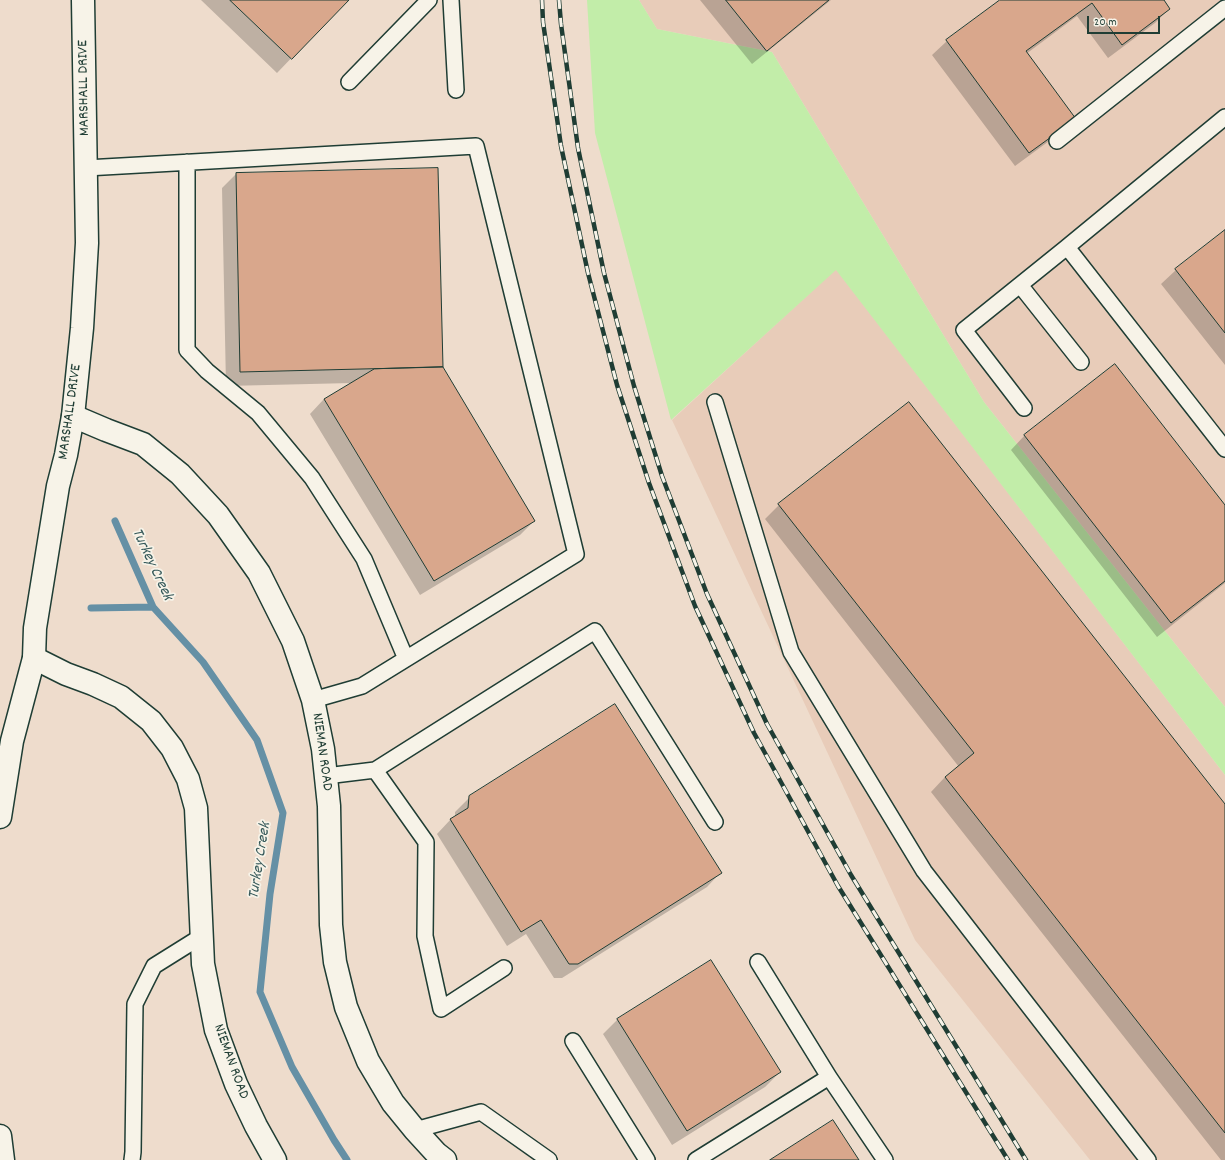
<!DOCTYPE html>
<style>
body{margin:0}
#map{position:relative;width:1225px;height:1160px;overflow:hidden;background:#eedccc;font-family:Dekko,sans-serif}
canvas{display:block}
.scale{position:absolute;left:1087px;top:16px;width:73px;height:18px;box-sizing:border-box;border:2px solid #1f3d34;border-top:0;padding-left:5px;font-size:12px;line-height:14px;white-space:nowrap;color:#1f3d34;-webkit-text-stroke:3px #f7f3e8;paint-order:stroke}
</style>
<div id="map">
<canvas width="1225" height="1160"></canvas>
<div class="scale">20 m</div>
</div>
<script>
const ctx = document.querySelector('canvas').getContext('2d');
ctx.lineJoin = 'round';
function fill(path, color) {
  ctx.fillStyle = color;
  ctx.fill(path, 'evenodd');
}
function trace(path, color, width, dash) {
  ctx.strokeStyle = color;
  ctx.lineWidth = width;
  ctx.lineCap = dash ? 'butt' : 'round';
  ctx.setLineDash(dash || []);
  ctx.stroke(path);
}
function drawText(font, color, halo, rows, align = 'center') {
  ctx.font = font + ' Dekko,sans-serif';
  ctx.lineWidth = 3.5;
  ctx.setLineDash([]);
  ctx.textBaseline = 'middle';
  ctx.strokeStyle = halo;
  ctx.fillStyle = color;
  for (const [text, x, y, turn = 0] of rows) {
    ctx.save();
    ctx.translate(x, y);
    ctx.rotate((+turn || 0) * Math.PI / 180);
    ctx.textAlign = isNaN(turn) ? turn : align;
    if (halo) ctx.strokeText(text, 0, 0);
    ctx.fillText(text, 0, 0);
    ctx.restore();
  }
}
fill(new Path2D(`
 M639,0H1225V707L984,402L772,52L657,29Z
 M836,269L1225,775V1160H1090L915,940L672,420Z`), '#e8ccb9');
fill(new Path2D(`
 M587,0H639L657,29L772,52L984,402L1225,707V775L836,270L671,420L595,133Z`), '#c2eda9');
fill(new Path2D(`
 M201,0H347L277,73Z
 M700,0H831L752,64Z
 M1002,0H1162L1169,9L1155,23L1108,58L1077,16L1026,54L1060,133L1015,166L932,55L947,41Z
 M437,169L442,367L534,521L520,535L420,595L310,414L324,399L352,383L226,386L222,188L236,174Z
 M1225,231V365L1161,284L1176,270Z
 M1025,435L1225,507V583L1157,637L1011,450Z
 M779,505L1225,806V1160H1221L931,792L945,777L959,767L765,519Z
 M470,797L721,872L707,887L562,978H554L526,934L507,946L437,834L451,819L455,817V812Z
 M617,1020L780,1072L765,1087L672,1145L603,1034Z`), '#0003');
trace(new Path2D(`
 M115,521L153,607L203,662L257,740L283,813L270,894L260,992L292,1067L334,1140L347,1160
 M91,608L153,607`), '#6590a5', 7);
const building = new Path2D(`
 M230,0H349L292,59Z
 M726,0H829L767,51Z
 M1000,0H1164L1170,9L1122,45L1092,3L1026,51L1076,119L1029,153L946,40Z
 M438,168L443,367L240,372L236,173Z
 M1225,230V333L1175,269Z
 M1115,364L1225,505V581L1171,623L1024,435Z
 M443,367L535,521L434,581L324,399L374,369Z
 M909,402L1225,804V1133L945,777L974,753L778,504Z
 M615,704L722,873L578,964H569L541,920L521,932L450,819L468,808L469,796Z
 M711,960L781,1072L687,1131L617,1019Z
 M833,1120L859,1160H770Z`);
fill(building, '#d9a78c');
trace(building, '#1f3d34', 1);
const service = new Path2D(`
 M451,0L456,90
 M349,82L429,0
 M1225,117L1067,247L1225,449
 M1057,141L1225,8
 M187,162V350L207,371L258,413L312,478L364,559L406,659
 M86,168L476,146L576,554L362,686L313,700
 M1020,285L1081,362
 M715,402L791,652L924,871L1148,1160
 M1024,408L964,330L1067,247
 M375,770L426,842L425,936L441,1009L504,968
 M326,776L375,770L595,631L715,822
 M573,1041L647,1160
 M829,1077L885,1160
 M415,1130L481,1112L549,1160
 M132,1160L133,1152L135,1004L154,966L202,936
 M696,1160L829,1077L758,962`);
const minor = new Path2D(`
 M73,416L106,430L143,444L180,474L218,515L259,573L293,641L313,700L323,749L329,806L331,925L335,962L346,1007L368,1061L393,1103L415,1130L436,1153L445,1160
 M34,658L66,674L93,684L121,697L151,721L172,748L188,779L196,808L203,964L216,1030L236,1084L256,1126L275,1160`);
const tertiary = new Path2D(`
 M0,817L12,741L34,658L35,628L58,486L66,455L73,416L82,328L87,243L83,0
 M0,1136L3,1160`);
trace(service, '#1f3d34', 18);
trace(minor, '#1f3d34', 25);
trace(tertiary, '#1f3d34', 25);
trace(service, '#f7f3e8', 15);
trace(minor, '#f7f3e8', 22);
trace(tertiary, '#f7f3e8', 22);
const rail = new Path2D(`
 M542,0L543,22L561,146L588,273L617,385L649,483L695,606L754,733L838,886L1008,1160
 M559,0L561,24L578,148L604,273L634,386L662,476L707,594L767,724L851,875L1026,1160`);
trace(rail, '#1f3d34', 4.5);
trace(rail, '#f7f3e8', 3, [9]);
drawText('15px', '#1f3d34', '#f7f3e8', [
 ["MARSHALL DRIVE",85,88,-91],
 ["MARSHALL DRIVE",71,412,-82],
 ["NIEMAN ROAD",321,752,82],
 ["NIEMAN ROAD",230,1062,70]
]);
drawText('italic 16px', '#36595a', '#f7f3e8', [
 ["Turkey Creek",151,565,65],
 ["Turkey Creek",261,861,-81]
]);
</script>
